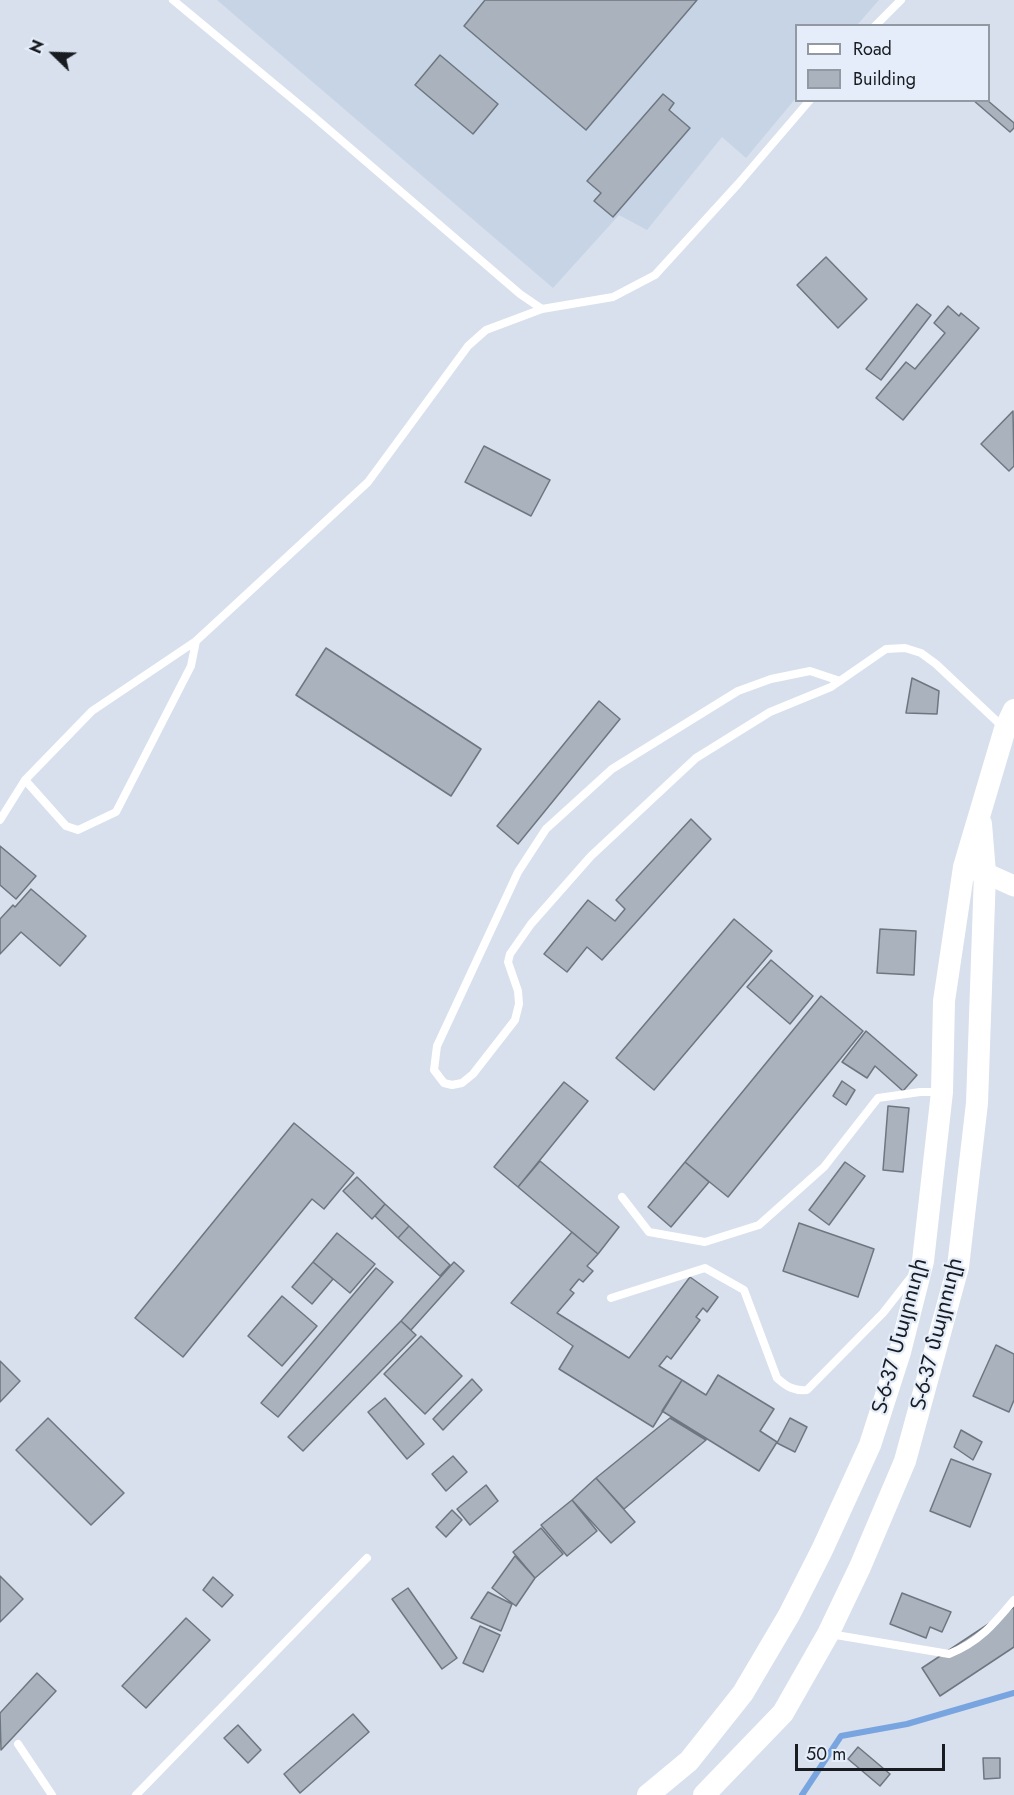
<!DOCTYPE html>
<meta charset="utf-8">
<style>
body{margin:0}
#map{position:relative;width:1014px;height:1795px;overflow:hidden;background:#d7e0ec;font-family:Jost,sans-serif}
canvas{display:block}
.legend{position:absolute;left:795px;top:24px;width:195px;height:78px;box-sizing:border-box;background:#e4edf9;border:2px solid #9299a2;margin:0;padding:8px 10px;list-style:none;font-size:18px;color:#181b20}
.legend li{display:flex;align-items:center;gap:12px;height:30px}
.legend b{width:30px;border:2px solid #9299a2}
.north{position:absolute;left:24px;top:24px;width:60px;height:60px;-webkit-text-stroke:4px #e4edf9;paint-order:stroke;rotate:293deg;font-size:16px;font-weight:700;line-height:24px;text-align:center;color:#181b20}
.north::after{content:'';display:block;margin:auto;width:21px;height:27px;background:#181b20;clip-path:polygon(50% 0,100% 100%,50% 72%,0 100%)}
.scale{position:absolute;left:795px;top:1744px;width:150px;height:27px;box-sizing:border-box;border:3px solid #181b20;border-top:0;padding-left:8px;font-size:18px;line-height:21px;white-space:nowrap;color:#181b20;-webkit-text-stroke:4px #e4edf9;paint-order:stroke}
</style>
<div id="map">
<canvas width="1014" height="1795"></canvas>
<ul class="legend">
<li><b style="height:8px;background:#fff"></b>Road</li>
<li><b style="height:16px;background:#a9b2bd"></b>Building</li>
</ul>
<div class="north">N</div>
<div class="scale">50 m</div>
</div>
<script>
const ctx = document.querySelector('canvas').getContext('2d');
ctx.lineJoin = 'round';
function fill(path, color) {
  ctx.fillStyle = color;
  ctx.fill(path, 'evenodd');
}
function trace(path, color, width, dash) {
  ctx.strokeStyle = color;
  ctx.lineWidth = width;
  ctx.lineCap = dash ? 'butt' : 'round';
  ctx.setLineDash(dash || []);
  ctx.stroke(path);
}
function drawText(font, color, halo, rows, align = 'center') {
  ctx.font = font + ' Jost,"Noto Sans Armenian",sans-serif';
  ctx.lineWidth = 4.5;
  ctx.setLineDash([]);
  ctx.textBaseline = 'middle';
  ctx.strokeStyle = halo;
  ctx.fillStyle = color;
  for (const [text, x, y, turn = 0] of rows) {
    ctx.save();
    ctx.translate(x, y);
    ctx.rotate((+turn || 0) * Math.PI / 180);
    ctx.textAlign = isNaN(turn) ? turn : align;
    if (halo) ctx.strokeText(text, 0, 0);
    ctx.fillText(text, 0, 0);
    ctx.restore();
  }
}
fill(new Path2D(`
 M217,0H879L857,25L796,26V98L746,158L722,137L647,230L619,215L553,288Z`), '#c7d4e6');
trace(new Path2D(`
 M802,1795L841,1736L907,1724L1014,1693`), '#78a4e0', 6);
const building = new Path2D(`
 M485,0H697L586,130L464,26Z
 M440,55L498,104L473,134L415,85Z
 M663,94L674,103L669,110L690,128L613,217L594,201L601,193L587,181Z
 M973,100H987L1014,123V128L1010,132Z
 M826,257L867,299L838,328L797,285Z
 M917,304L931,315L881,380L866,369Z
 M948,306L959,316L961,313L979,328L903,420L876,398L906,362L915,369L945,333L934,323Z
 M1013,411L1014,466L1009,471L981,444Z
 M484,446L550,480L531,516L465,482Z
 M326,648L481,749L451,796L296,695Z
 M912,678L939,691L937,714L906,713Z
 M599,701L620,719L518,844L497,826Z
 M691,819L711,839L602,960L587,947L567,972L544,954L588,900L615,921L625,909L616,900Z
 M0,846L36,876L16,899L0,885Z
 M31,889L86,936L60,966L21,932L0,954V919L13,905L15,907Z
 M734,919L772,951L654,1090L616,1058Z
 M880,929L916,931L914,975L877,973Z
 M771,960L813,996L790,1024L747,987Z
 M821,996L863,1031L728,1197L685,1162Z
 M866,1031L917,1075L903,1091L875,1066L867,1078L842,1062Z
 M842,1081L855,1090L846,1105L833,1096Z
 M564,1082L588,1101L518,1187L494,1167Z
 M888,1106L909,1108L903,1172L883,1170Z
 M294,1123L354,1173L324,1209L312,1199L183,1357L135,1318Z
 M540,1161L619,1227L598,1254L518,1187Z
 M685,1162L709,1182L671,1227L648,1207Z
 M845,1162L865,1176L829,1225L809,1210Z
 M357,1177L385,1204L372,1219L343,1191Z
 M385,1204L409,1226L398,1238L375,1216Z
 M799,1223L874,1249L858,1297L783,1271Z
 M409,1226L450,1265L440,1276L398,1238Z
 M572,1232L598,1254L587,1266L593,1271L583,1282L579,1279L570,1290L574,1293L557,1313L629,1358L690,1277L718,1297L707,1312L703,1308L696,1317L700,1320L671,1359L667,1356L659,1366L682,1380L653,1427L559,1369L573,1346L511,1303Z
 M337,1233L375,1264L350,1293L313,1262Z
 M313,1262L333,1279L312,1304L292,1287Z
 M454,1262L464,1271L411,1330L401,1321Z
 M376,1268L393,1282L278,1417L261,1403Z
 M282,1296L317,1326L282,1366L248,1336Z
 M401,1321L416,1335L303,1451L288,1437Z
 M421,1336L462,1376L425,1414L384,1374Z
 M996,1345L1014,1354V1400L1009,1412L973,1396Z
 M0,1361L20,1381L0,1402Z
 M718,1375L774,1409L760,1431L777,1442L759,1471L662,1411L682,1380L706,1395Z
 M472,1379L482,1390L443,1430L433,1419Z
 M385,1398L424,1444L407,1459L368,1412Z
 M48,1418L124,1493L91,1525L16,1450Z
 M670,1418L706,1440L624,1509L596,1478Z
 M790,1418L807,1427L795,1452L777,1443Z
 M961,1430L982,1442L973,1460L954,1447Z
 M453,1456L467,1472L446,1491L432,1474Z
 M951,1459L991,1474L970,1527L930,1511Z
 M596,1478L635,1522L611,1543L572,1500Z
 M486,1485L498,1501L470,1525L457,1509Z
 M572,1500L597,1531L567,1556L541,1525Z
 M452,1510L462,1520L446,1537L436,1527Z
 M541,1528L563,1554L535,1578L513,1552Z
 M515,1556L535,1578L516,1606L492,1588Z
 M0,1576L23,1599L0,1622Z
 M213,1577L233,1595L222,1607L203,1590Z
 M408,1588L457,1658L442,1669L392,1599Z
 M488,1592L512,1604L501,1631L471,1618Z
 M902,1593L951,1612L942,1632L930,1627L926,1638L890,1624Z
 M1014,1607V1647L940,1696L922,1668Z
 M186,1618L210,1640L146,1708L122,1686Z
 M480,1626L500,1635L483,1672L463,1663Z
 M37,1673L56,1691L1,1750L0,1713Z
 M353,1714L369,1732L300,1793L284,1774Z
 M238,1725L261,1750L248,1763L224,1738Z
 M858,1747L890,1774L880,1786L848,1759Z
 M983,1758H1000V1778L984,1779Z`);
fill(building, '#a9b2bd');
trace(building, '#6e7681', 1.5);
trace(new Path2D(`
 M173,0L313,116L520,294L542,309L613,297L655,275L738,184L810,100
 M875,26L901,0
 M196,641L191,666L116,812L78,830L66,826L25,780L92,711L196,641L368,482L468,346L486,330L542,309
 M840,681L810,671L771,679L738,691L612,769L546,829L518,872L437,1046L434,1070L444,1083L452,1085L462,1083L473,1074L515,1020L519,1004L518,991L508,962L510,954L531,924L591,856L696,758L770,712L831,687L886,649L905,648L921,653L936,664L1004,728
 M0,820L25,780
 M622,1197L649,1232L705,1242L759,1225L824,1167L878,1098L920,1092H941
 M611,1298L705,1268L744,1290L777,1378C787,1387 794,1391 807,1390L883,1313L912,1276
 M830,1634L949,1654C979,1642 994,1624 1014,1600
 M18,1744L52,1795
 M136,1795L367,1558`), '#fff', 8);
trace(new Path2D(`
 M970,869L985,873L1014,886`), '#fff', 21);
trace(new Path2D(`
 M648,1795L689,1761L743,1693L789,1615L822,1550L870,1445L900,1352L923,1261L942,1092L944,1001L964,867L1005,729L1014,710
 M704,1795L783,1713L828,1634L860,1567L905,1461L958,1267L977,1103L985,873L981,824`), '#fff', 22);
drawText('21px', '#181b20', '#e4edf9', [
 ["Տ-6-37 մայրուղի",938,1334,-76],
 ["Տ-6-37 Մայրուղի",901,1336,-75]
]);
</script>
